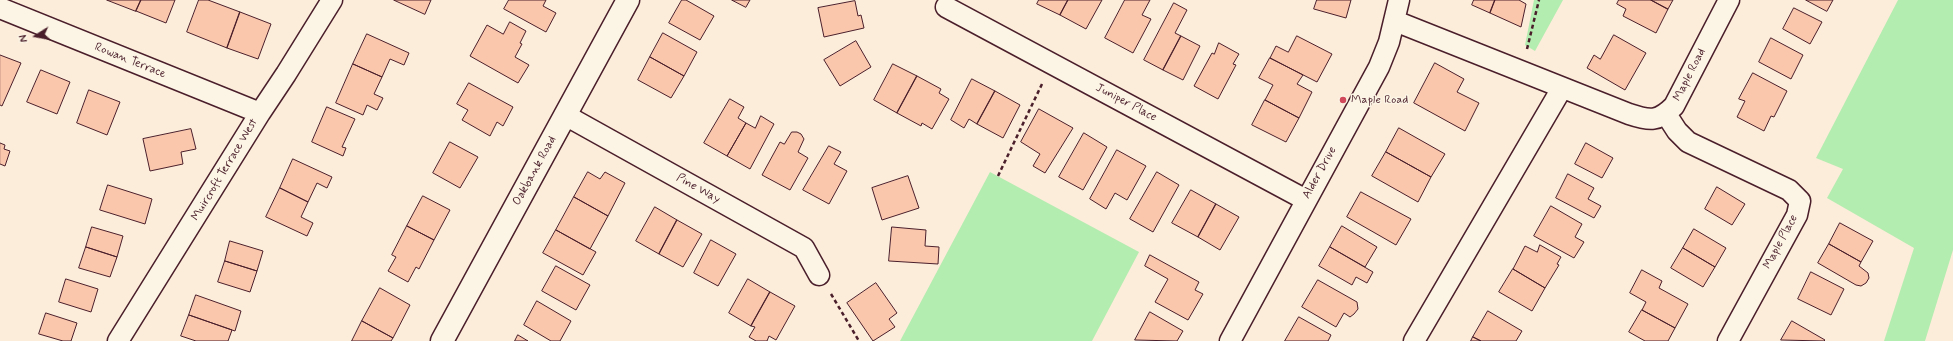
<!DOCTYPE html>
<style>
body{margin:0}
#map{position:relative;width:1953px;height:341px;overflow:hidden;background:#fcecda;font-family:Mynerve,sans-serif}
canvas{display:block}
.north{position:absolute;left:16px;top:16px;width:40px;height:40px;-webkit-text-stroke:3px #fcf5e5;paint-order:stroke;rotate:259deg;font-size:11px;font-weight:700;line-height:16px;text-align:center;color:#4a1f2b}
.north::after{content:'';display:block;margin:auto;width:14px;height:18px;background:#4a1f2b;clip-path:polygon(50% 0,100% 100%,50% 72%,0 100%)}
</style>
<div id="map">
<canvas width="1953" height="341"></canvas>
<div class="north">N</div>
</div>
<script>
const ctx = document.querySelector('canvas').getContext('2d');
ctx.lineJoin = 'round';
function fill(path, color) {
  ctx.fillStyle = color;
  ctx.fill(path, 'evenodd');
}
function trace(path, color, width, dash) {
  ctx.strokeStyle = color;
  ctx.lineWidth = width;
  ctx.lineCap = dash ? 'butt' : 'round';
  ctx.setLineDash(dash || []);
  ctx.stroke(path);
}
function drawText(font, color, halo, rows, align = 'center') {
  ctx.font = font + ' Mynerve,sans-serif';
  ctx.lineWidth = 3;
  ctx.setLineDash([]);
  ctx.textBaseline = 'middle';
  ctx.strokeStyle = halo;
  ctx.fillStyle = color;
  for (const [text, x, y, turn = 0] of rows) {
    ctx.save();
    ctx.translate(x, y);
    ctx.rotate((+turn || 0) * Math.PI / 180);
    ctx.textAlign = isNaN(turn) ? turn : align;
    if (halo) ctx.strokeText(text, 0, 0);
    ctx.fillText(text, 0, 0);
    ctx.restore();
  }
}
fill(new Path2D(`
 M1534,0H1563L1535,51L1525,45Z
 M1898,0H1953V250L1925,341H1884L1914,248L1827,198L1843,169L1816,158Z
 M990,172L1139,252L1092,341H900Z`), '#b4edb0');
const building = new Path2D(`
 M107,0H141L136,11Z
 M141,0H175L166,23L136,11Z
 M199,0H208L240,12L227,48L187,32Z
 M394,0H431L425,14Z
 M509,0H546L543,6L556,13L546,32L504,9Z
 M682,0H686L714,16L700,40L669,23Z
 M732,0H750L746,7Z
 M1039,0H1068L1060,15L1037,4Z
 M1068,0H1102L1086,29L1060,15Z
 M1125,0H1150L1142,15L1151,19L1133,53L1105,38Z
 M1317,0H1351L1346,18L1314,9Z
 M1474,0H1495L1490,13L1472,5Z
 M1495,0H1519L1526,4L1521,27L1490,13Z
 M1619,0H1651L1668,9L1656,33L1623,16L1626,9L1617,4Z
 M1651,0H1673L1668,9Z
 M1806,0H1833L1827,11Z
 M855,1L858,16L861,15L864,28L824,37L818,8Z
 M1174,3L1187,10L1175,33L1181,36L1163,70L1144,60Z
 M1794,8L1822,22L1810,44L1783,29Z
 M240,12L271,24L258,59L227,48Z
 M510,22L526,31L520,43L522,44L515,57L529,65L518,83L470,56L487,25L503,34Z
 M663,33L697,52L684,76L650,57Z
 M367,34L409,53L404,65L390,59L382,77L353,64Z
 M1614,35L1646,53L1625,90L1587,68L1594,55L1600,59Z
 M1181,36L1200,46L1183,80L1163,70Z
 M1297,36L1332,54L1317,82L1270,58L1276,46L1288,52Z
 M1771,38L1803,55L1791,79L1759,62Z
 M856,41L871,67L840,86L824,60Z
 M1219,43L1239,54L1233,64L1236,65L1218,99L1194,86L1212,53L1214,54Z
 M0,55L21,63L2,106L0,105Z
 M650,57L684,76L671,98L638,80Z
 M1270,58L1303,75L1297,84L1312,92L1299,118L1265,100L1273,85L1259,78Z
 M1435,63L1464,79L1457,92L1479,103L1465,131L1414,103Z
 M353,64L382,77L374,94L383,98L377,110L367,105L363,115L336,103Z
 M893,64L917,76L897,113L874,100Z
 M41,70L70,82L57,114L27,102Z
 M1753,73L1787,91L1774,117L1771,116L1764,131L1737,117L1745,101L1739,99Z
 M917,76L941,89L939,93L949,99L932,129L922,123L921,126L897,113Z
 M972,79L995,91L977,124L969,119L964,128L951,120Z
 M469,83L513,107L503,126L497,122L490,136L462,120L468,110L457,104Z
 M89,90L120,102L107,135L77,123Z
 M995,91L1020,105L1003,138L977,124Z
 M730,99L744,107L738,118L746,123L727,156L704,143Z
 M1265,100L1299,118L1286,142L1252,125Z
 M327,107L355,119L342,147L346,148L343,156L312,142Z
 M1039,109L1073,128L1045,173L1033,166L1040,154L1021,142Z
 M761,116L774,124L750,169L727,156L746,123L755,128Z
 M1399,128L1445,154L1431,177L1386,152Z
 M191,129L196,149L181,152L183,164L150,171L143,139Z
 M792,132H797L801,134L804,139L798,152L808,158L790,190L762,175L780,142L784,144Z
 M1084,133L1107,147L1083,190L1059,177Z
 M450,142L478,157L460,188L433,173Z
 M0,143L5,145L4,149L10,151L5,166L0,164Z
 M1586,143L1613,158L1602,178L1575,164Z
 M829,146L841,152L834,164L847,171L829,204L803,190Z
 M1117,150L1146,166L1127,200L1115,193L1106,209L1090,199Z
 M1386,152L1431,177L1418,202L1372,176Z
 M293,159L332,177L327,188L317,183L308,202L280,188Z
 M588,172L600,179L605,172L625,183L608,216L574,197Z
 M1157,172L1179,185L1153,232L1130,219Z
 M1568,174L1594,188L1588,199L1601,206L1594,218L1556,198Z
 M908,176L919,208L882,220L872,188Z
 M108,185L152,199L145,224L100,210Z
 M1717,187L1745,204L1732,225L1705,209Z
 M280,188L308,202L301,217L313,223L307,236L266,217Z
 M1191,190L1216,204L1198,237L1172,223Z
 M1361,192L1411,219L1396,245L1347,217Z
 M423,196L450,210L434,240L407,226Z
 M574,197L608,216L590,249L556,230Z
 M1216,204L1239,217L1220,250L1198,237Z
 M1551,206L1582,224L1575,237L1584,242L1574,258L1534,236Z
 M655,207L677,220L659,254L636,241Z
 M677,220L702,234L683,267L659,254Z
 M1840,223L1873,241L1861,262L1829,244Z
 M407,226L434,240L419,269L416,267L408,282L388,271L396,257L392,255Z
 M1342,226L1377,247L1365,267L1330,247Z
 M92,227L123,236L117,257L86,247Z
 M892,227L926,230L925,246L939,247L938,264L889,261Z
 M1694,229L1726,248L1715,267L1683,248Z
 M556,230L596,252L583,275L543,253Z
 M711,240L736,254L718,286L694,273Z
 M230,241L263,251L257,271L225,261Z
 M1829,244L1861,262L1859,266L1868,273L1869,278L1866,283L1861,286L1856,285L1818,263Z
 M1540,245L1561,257L1557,264L1559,265L1545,288L1513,269L1525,246L1537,252Z
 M86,247L117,257L110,277L79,268Z
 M1330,247L1373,272L1367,283L1356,277L1352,285L1319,266Z
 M1683,248L1715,267L1703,287L1671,268Z
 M1150,255L1199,282L1195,290L1203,294L1188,320L1155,302L1168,279L1145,266Z
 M225,261L257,271L250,292L218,282Z
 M556,266L590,285L576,310L542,291Z
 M1513,269L1545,288L1532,311L1499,292Z
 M1642,270L1662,281L1659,288L1688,304L1675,328L1642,310L1646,302L1630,293Z
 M1811,272L1844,289L1831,315L1798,299Z
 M66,279L98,289L91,312L59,302Z
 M748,279L770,292L751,326L729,313Z
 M1318,280L1357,302L1358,309L1354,314L1350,317L1344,313L1336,327L1302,307Z
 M876,283L897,313L889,319L895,327L873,341L847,303Z
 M380,288L410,305L393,338L362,321Z
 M770,292L795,306L776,340L769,336L767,341H756L749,337L755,327L751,326Z
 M196,295L241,311L235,331L189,315Z
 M537,301L571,321L560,341H551L524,325Z
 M1642,310L1675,328L1668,341H1645L1629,332Z
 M1488,311L1522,331L1516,341H1481L1473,337Z
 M1150,312L1183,331L1177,341L1135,340Z
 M46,313L77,323L71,341H63L39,334Z
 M189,315L232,330L228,341H196L181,336Z
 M1299,317L1331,335L1328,341H1285Z
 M362,321L393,338L391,341H352Z
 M1792,321L1825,340L1824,341L1781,340Z
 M518,335L528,341H515Z
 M1473,337L1481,341H1471Z`);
fill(building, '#fbc7ac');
trace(building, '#4a1f2b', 1);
const minor = new Path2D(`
 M946,7L1306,200
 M0,8L260,113
 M1395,21L1629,114C1650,121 1658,122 1674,106L1729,0
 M1666,114L1677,131L1688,142L1789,190L1800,201L1797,215L1728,341
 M565,115L804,248L819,275
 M118,341L260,113L286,74L332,0
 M1230,341L1379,67L1389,42L1399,0
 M1414,341L1562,88`);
const tertiary = new Path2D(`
 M442,341L628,0`);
trace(minor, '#4a1f2b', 23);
trace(tertiary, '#4a1f2b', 25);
trace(new Path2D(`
 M1527,49L1539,0
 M998,176L1042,84
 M831,294L859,341`), '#4a1f2b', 2.5, [4, 3]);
trace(minor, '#fcf5e5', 20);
trace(tertiary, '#fcf5e5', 22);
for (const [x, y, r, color] of [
 [1343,100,4,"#d1495b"]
]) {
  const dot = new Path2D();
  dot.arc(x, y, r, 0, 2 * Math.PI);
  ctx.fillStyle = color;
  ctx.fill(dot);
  trace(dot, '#fcf5e5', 1.5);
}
drawText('12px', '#4a1f2b', '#fcf5e5', [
 ["Rowan Terrace",130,61,22],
 ["Maple Road",1690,75,-63],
 ["Juniper Place",1126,103,28],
 ["Muircroft Terrace West",225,170,-59],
 ["Oakbank Road",535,171,-61],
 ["Alder Drive",1320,173,-61],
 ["Pine Way",698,189,29],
 ["Maple Place",1781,242,-62]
]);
drawText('12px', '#4a1f2b', '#fcf5e5', [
 ["Maple Road",1351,100]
], 'left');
</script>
